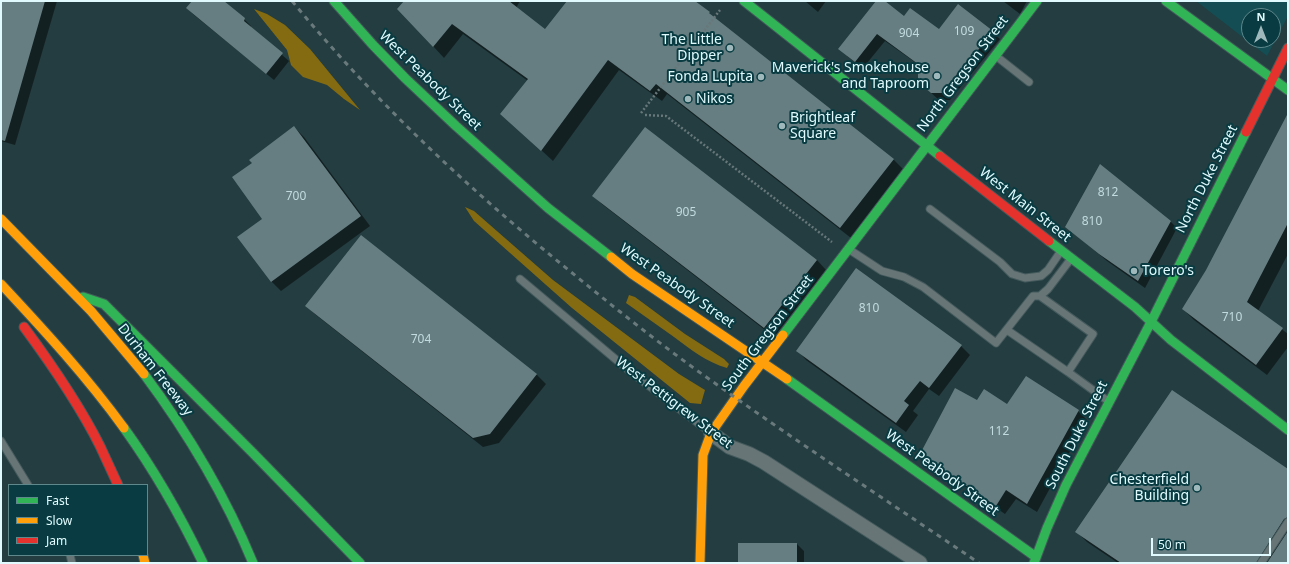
<!DOCTYPE html>
<style>
body{margin:0}
#map{position:relative;width:1289px;height:564px;overflow:hidden;background:#233d40;font-family:"Noto Sans",sans-serif}
canvas{display:block}
.frame{position:absolute;inset:0;border:2px solid #e1fafd;pointer-events:none}
.legend{position:absolute;left:8px;top:484px;width:140px;height:72px;box-sizing:border-box;background:#083c42;border:1px solid #5f888d;margin:0;padding:5px 7px;list-style:none;font-size:12px;color:#e1fafd}
.legend li{display:flex;align-items:center;gap:8px;height:20px}
.legend b{width:20px;border:1px solid #5f888d}
.north{position:absolute;left:1241px;top:8px;width:40px;height:40px;box-sizing:border-box;background:#083c42;border:1px solid #5f888d;border-radius:50%;rotate:0deg;font-size:11px;font-weight:700;line-height:16px;text-align:center;color:#e1fafd}
.north::after{content:'';display:block;margin:auto;width:14px;height:18px;background:#9eb8bb;clip-path:polygon(50% 0,100% 100%,50% 72%,0 100%)}
.scale{position:absolute;left:1151px;top:538px;width:120px;height:18px;box-sizing:border-box;border:2px solid #e1fafd;border-top:0;padding-left:5px;font-size:12px;line-height:14px;white-space:nowrap;color:#e1fafd;-webkit-text-stroke:3px #083c42;paint-order:stroke}
</style>
<div id="map">
<canvas width="1289" height="564"></canvas>
<div class="frame"></div>
<ul class="legend">
<li><b style="height:5px;background:#30b455"></b>Fast</li>
<li><b style="height:5px;background:#ff9f0a"></b>Slow</li>
<li><b style="height:5px;background:#e5322d"></b>Jam</li>
</ul>
<div class="north">N</div>
<div class="scale">50 m</div>
</div>
<script>
const ctx = document.querySelector('canvas').getContext('2d');
ctx.lineJoin = 'round';
function fill(path, color) {
  ctx.fillStyle = color;
  ctx.fill(path, 'evenodd');
}
function trace(path, color, width, dash) {
  ctx.strokeStyle = color;
  ctx.lineWidth = width;
  ctx.lineCap = dash ? 'butt' : 'round';
  ctx.setLineDash(dash || []);
  ctx.stroke(path);
}
function drawText(font, color, halo, rows, align = 'center') {
  ctx.font = font + ' "Noto Sans",sans-serif';
  ctx.lineWidth = 4;
  ctx.setLineDash([]);
  ctx.textBaseline = 'middle';
  ctx.strokeStyle = halo;
  ctx.fillStyle = color;
  for (const [text, x, y, turn = 0] of rows) {
    ctx.save();
    ctx.translate(x, y);
    ctx.rotate((+turn || 0) * Math.PI / 180);
    ctx.textAlign = isNaN(turn) ? turn : align;
    if (halo) ctx.strokeText(text, 0, 0);
    ctx.fillText(text, 0, 0);
    ctx.restore();
  }
}
fill(new Path2D(`
 M1196,1H1288V16L1267,56ZM1249,16H1273V40H1249Z`), '#144d53');
fill(new Path2D(`
 M254,9L267,14L285,25L310,49L360,110L344,99L327,85L303,77L291,65L287,50Z
 M465,207L474,211L553,280L679,374L705,390L701,404L690,403L572,308L474,221Z
 M629,295L635,297L685,334L724,359L729,364L727,368C706,362 690,349 674,337C658,326 642,314 626,303Z`), '#846a10');
fill(new Path2D(`
 M1,1H57L15,145L1,141Z
 M193,1H222L244,19L251,26V28L289,61L274,80L194,15L187,8Z
 M405,1H520L516,8L546,30L569,1H694L709,13L718,22L894,160L905,171L851,238L667,94L662,101L619,70L553,161L502,114L528,81L463,34L444,58L399,9Z
 M805,1H826L818,12Z
 M877,1H884L904,17L939,30L958,5L1000,39L950,100H939L919,82V65L885,41L863,68L847,56Z
 M1003,1H1027L1020,14Z
 M294,127L304,137L370,226L281,291L272,282L239,237L264,219L253,163Z
 M1288,133V254L1258,311L1288,334V347L1267,375L1194,320L1183,309Z
 M593,196L817,260L826,270L774,337L603,205Z
 M1170,221L1177,228L1145,288L1107,261L1067,227Z
 M361,237L537,375L546,384L499,443L483,447L316,315L306,306Z
 M961,346L970,355L939,396L929,389L913,411L918,415L906,432L806,360L797,350Z
 M978,402L1078,411L1087,420L1037,512L1016,499L1005,514L930,463L921,453Z
 M1288,470V563H1118L1087,542L1076,531Z
 M797,544L804,551V563H739Z`), '#0007');
fill(new Path2D(`
 M1,1H45L5,141L1,140Z
 M192,1H224L245,18L244,21L283,53L266,74L186,8Z
 M404,1H509L545,29L567,1H695L710,12L709,13L894,159L840,228L656,84L650,91L608,60L541,151L500,114L528,79L452,24L433,47L397,9Z
 M876,1H885L904,16L910,8L939,29L958,4L993,31L971,59L970,58L942,93H931L918,82V64L877,34L855,62L838,49Z
 M1288,113V223L1247,302L1283,328L1256,365L1182,309L1206,270Z
 M294,126L361,216L271,282L237,237L262,219L232,177L252,163L249,160Z
 M645,127L817,260L764,328L592,196Z
 M1100,164L1171,221L1138,281L1099,254L1065,227Z
 M361,235L537,374L490,434L473,438L305,306Z
 M856,268L962,345L929,388L920,381L904,401L909,405L896,423L796,351Z
 M1026,376L1079,410L1027,504L1006,490L996,506L920,454L955,388L977,400L984,389L1007,404Z
 M1172,390L1288,469V517L1284,519L1256,563H1121L1075,532Z
 M1288,531V563H1267Z
 M738,543H797V563H738Z`), '#667e81');
const lane = new Path2D(`
 M996,56L1029,82
 M930,209L1000,262L1012,274L1025,278L1041,276L1048,270L1061,251
 M850,250L882,271L904,277L923,287L996,343L1033,296H1040L1093,334L1068,372L1007,330
 M520,279L632,373L711,433
 M1040,296L1048,289L1070,260
 M1068,372L1108,401
 M1,441L28,485
 M70,555L72,563
 M1261,563L1288,522`);
const street = new Path2D(`
 M711,433L730,447L749,454L764,462L920,563`);
const fast = new Path2D(`
 M334,1L373,45L405,78L456,126L548,208L611,257
 M744,1L940,156
 M1166,1L1288,90
 M1049,241L1135,307L1171,340L1288,430
 M83,297L104,304L253,453L360,563
 M783,335L1037,1
 M144,374C188,433 225,495 253,563
 M787,379L1036,557
 M124,428C155,471 180,515 203,563
 M1034,563L1047,528L1066,485L1151,322L1246,132`);
const slow = new Path2D(`
 M1,219L91,311L144,374
 M611,257L632,274L787,379
 M1,284C44,330 87,377 124,428
 M143,555L145,563
 M700,563L703,455L711,433L744,386L783,335`);
const jam = new Path2D(`
 M1246,132L1288,48
 M940,156L1049,241
 M24,327C52,365 79,404 100,446C106,459 112,472 118,485`);
trace(lane, '#445a5c', 9);
trace(street, '#445a5c', 16);
trace(fast, '#445a5c', 11);
trace(slow, '#445a5c', 11);
trace(jam, '#445a5c', 11);
trace(new Path2D(`
 M641,113L720,10
 M645,115L666,116L832,242`), '#687779', 2.5, [2, 2]);
trace(lane, '#687577', 7);
trace(street, '#687577', 14);
trace(fast, '#30b455', 9);
trace(slow, '#ff9f0a', 9);
trace(jam, '#e5322d', 9);
trace(new Path2D(`
 M292,1C375,102 470,190 571,272C616,309 661,345 709,379C797,442 889,502 979,563`), '#6a7a7c', 3, [5, 5]);
for (const [x, y, r, color] of [
 [730,48,4,"#9eb8bb"],
 [937,76,4,"#9eb8bb"],
 [761,77,4,"#9eb8bb"],
 [688,99,4,"#9eb8bb"],
 [782,126,4,"#9eb8bb"],
 [1134,271,4,"#9eb8bb"],
 [1197,488,4,"#9eb8bb"]
]) {
  const dot = new Path2D();
  dot.arc(x, y, r, 0, 2 * Math.PI);
  ctx.fillStyle = color;
  ctx.fill(dot);
  trace(dot, '#083c42', 1.5);
}
drawText('12px', '#c2dbde', null, [
 ["109",964,32],
 ["904",909,34],
 ["812",1108,193],
 ["700",296,197],
 ["905",686,213],
 ["810",1092,222],
 ["810",869,309],
 ["710",1232,318],
 ["704",421,340],
 ["112",999,432]
]);
drawText('14px', '#e1fafd', '#083c42', [
 ["The Little",722,40],
 ["Dipper",722,56],
 ["Maverick's Smokehouse",929,68],
 ["and Taproom",929,84],
 ["Fonda Lupita",753,77],
 ["Nikos",696,99,"left"],
 ["Brightleaf",790,118,"left"],
 ["Square",790,134,"left"],
 ["Torero's",1142,271,"left"],
 ["Chesterfield",1189,480],
 ["Building",1189,496]
], 'right');
drawText('14px', '#e1fafd', '#083c42', [
 ["North Gregson Street",963,74,-53],
 ["West Peabody Street",430,81,44],
 ["North Duke Street",1207,179,-63],
 ["West Main Street",1025,205,38],
 ["West Peabody Street",677,286,35],
 ["South Gregson Street",768,333,-53],
 ["Durham Freeway",155,370,52],
 ["West Pettigrew Street",674,403,37],
 ["South Duke Street",1077,435,-63],
 ["West Peabody Street",942,473,36]
]);
</script>
